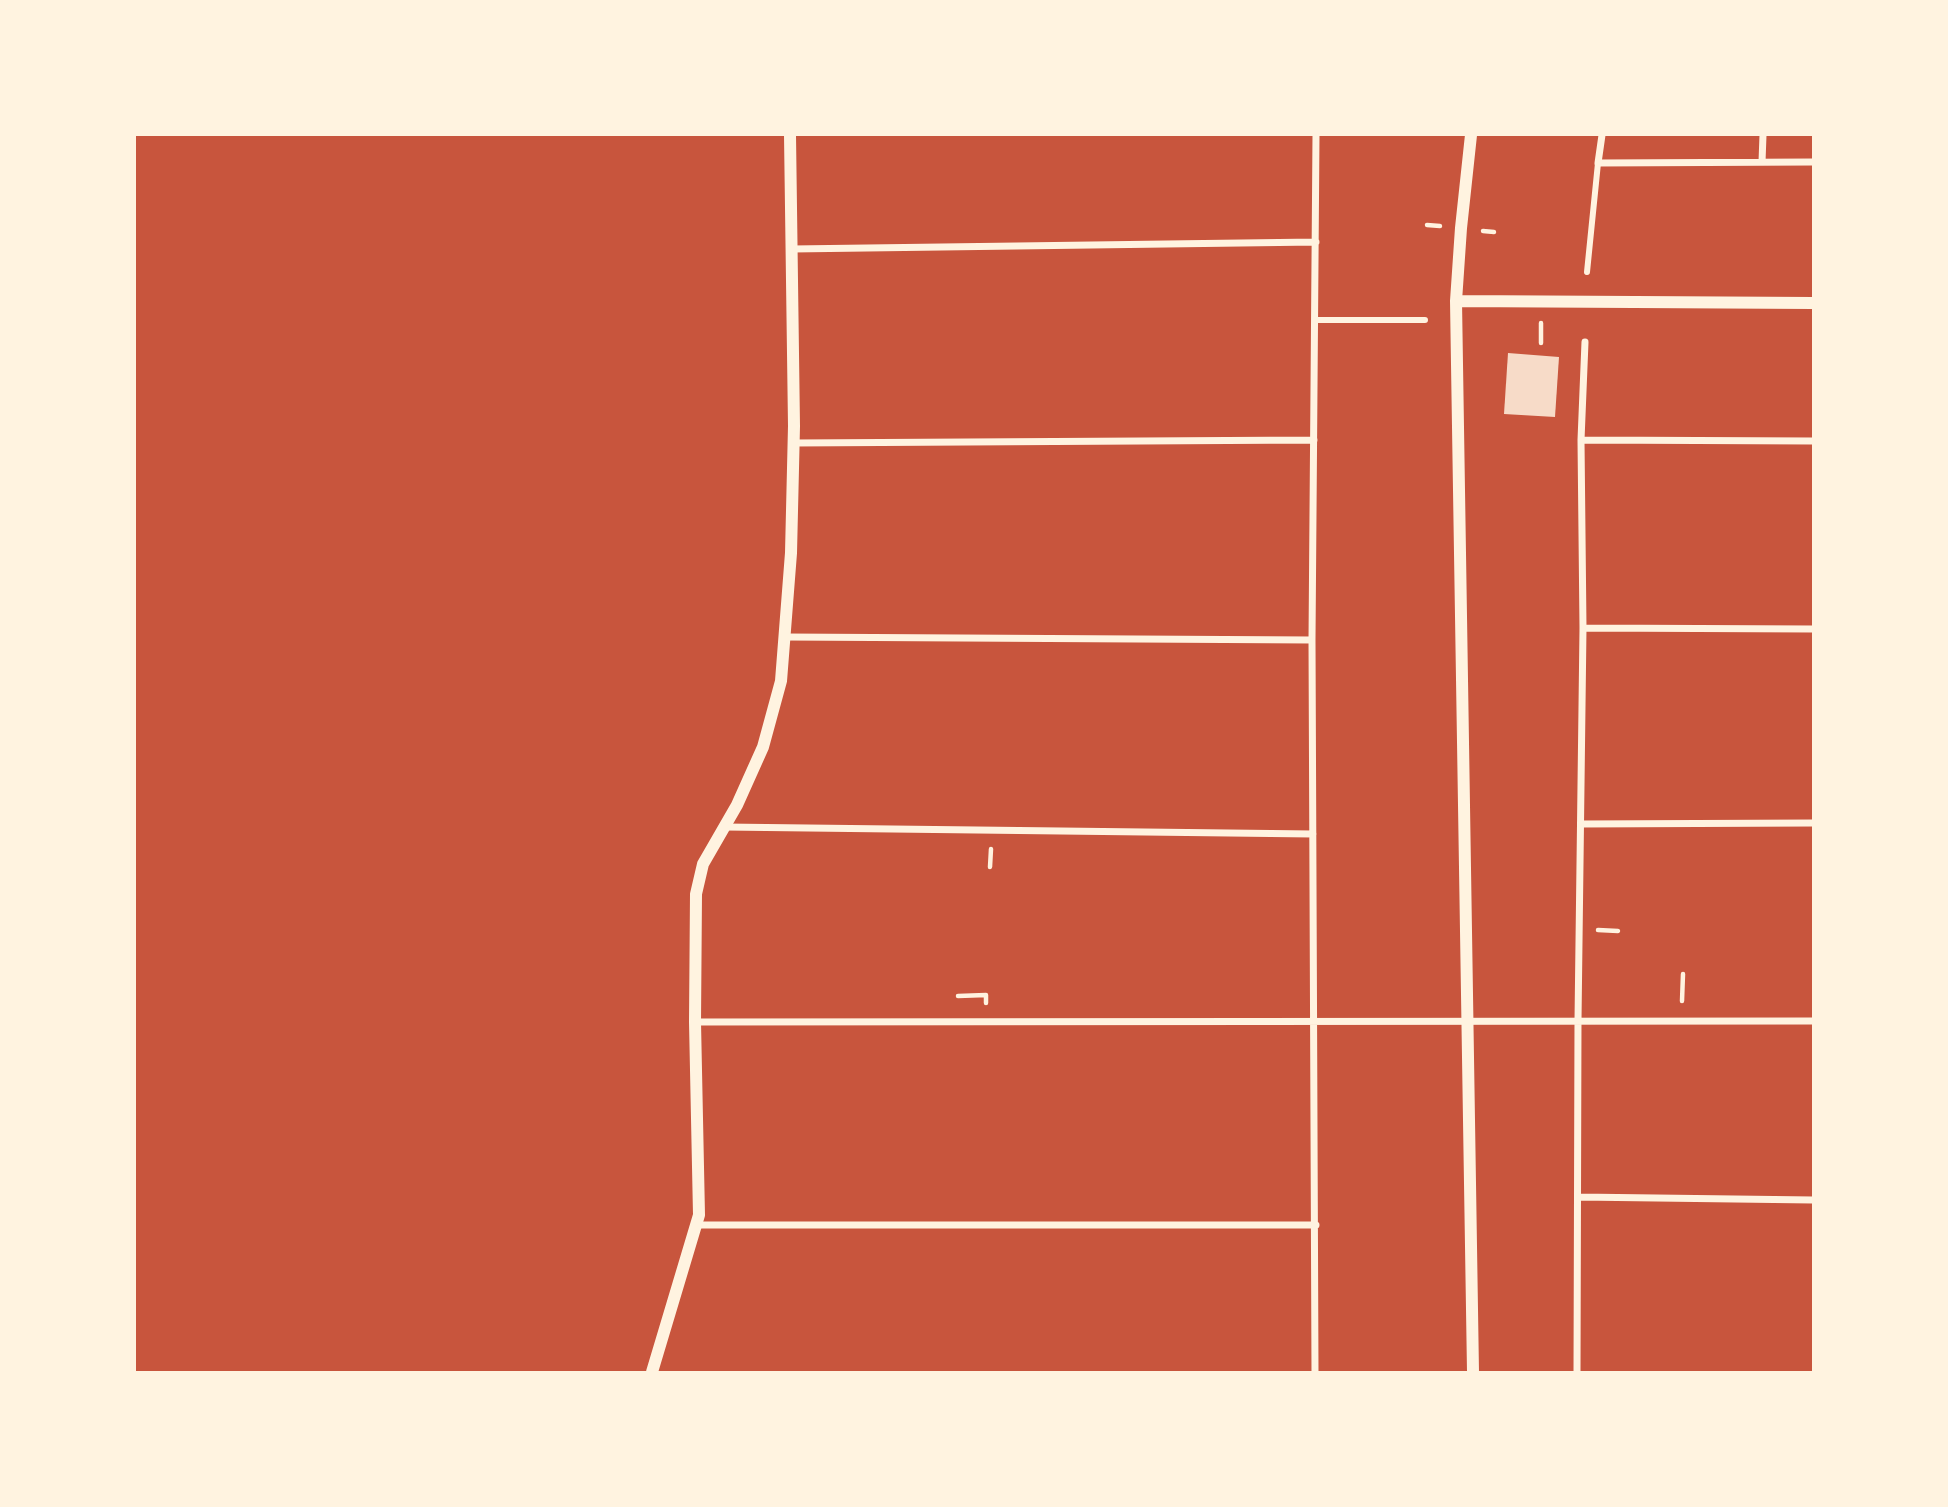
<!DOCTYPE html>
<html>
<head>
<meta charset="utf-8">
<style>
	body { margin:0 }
	#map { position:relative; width:1948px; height:1507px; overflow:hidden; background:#c8553d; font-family:Commissioner,sans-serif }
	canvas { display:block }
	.frame { position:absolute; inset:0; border:136px solid #fff3e0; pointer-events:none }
</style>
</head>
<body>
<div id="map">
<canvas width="1948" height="1507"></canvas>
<div class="frame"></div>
</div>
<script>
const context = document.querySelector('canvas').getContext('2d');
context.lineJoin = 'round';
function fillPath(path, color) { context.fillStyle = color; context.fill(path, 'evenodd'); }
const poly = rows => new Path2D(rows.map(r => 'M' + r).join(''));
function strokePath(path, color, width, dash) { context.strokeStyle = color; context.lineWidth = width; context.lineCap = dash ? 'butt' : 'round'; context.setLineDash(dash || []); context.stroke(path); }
const building = poly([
	[1508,353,1559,357,1555,417,1504,414]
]);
const path = poly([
	[1427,225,1440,226],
	[1483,231,1494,232],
	[1541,343,1541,323],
	[990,867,991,849],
	[1598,930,1618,931],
	[958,996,986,995,986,1003],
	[1682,1001,1683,974]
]);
const pedestrian = poly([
	[1587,272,1598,163],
	[1315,320,1425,320]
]);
const minor = poly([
	[1602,135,1598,163,1813,162],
	[1762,162,1763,135],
	[792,249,1316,242],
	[1581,440,1813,441],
	[794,443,1314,440],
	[1583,628,1813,629],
	[785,637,1312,640],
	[1581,824,1813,823],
	[724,827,1313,834],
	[695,1022,1813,1021],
	[1578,1197,1813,1200],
	[696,1225,1316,1225],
	[1315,1372,1312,640,1316,135],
	[1577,1372,1578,1020,1583,628,1581,440,1585,342]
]);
const tertiary = poly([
	[1471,135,1461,228,1456,301,1473,1372],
	[1456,301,1813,303],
	[652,1372,699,1215,695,1022,696,894,703,864,737,805,763,747,781,681,791,553,794,426,790,135]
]);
fillPath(building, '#f7dbc8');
strokePath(path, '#fff3e0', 4.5);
strokePath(pedestrian, '#fff3e0', 6);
strokePath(minor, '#fff3e0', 7);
strokePath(tertiary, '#fff3e0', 12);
</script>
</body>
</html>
